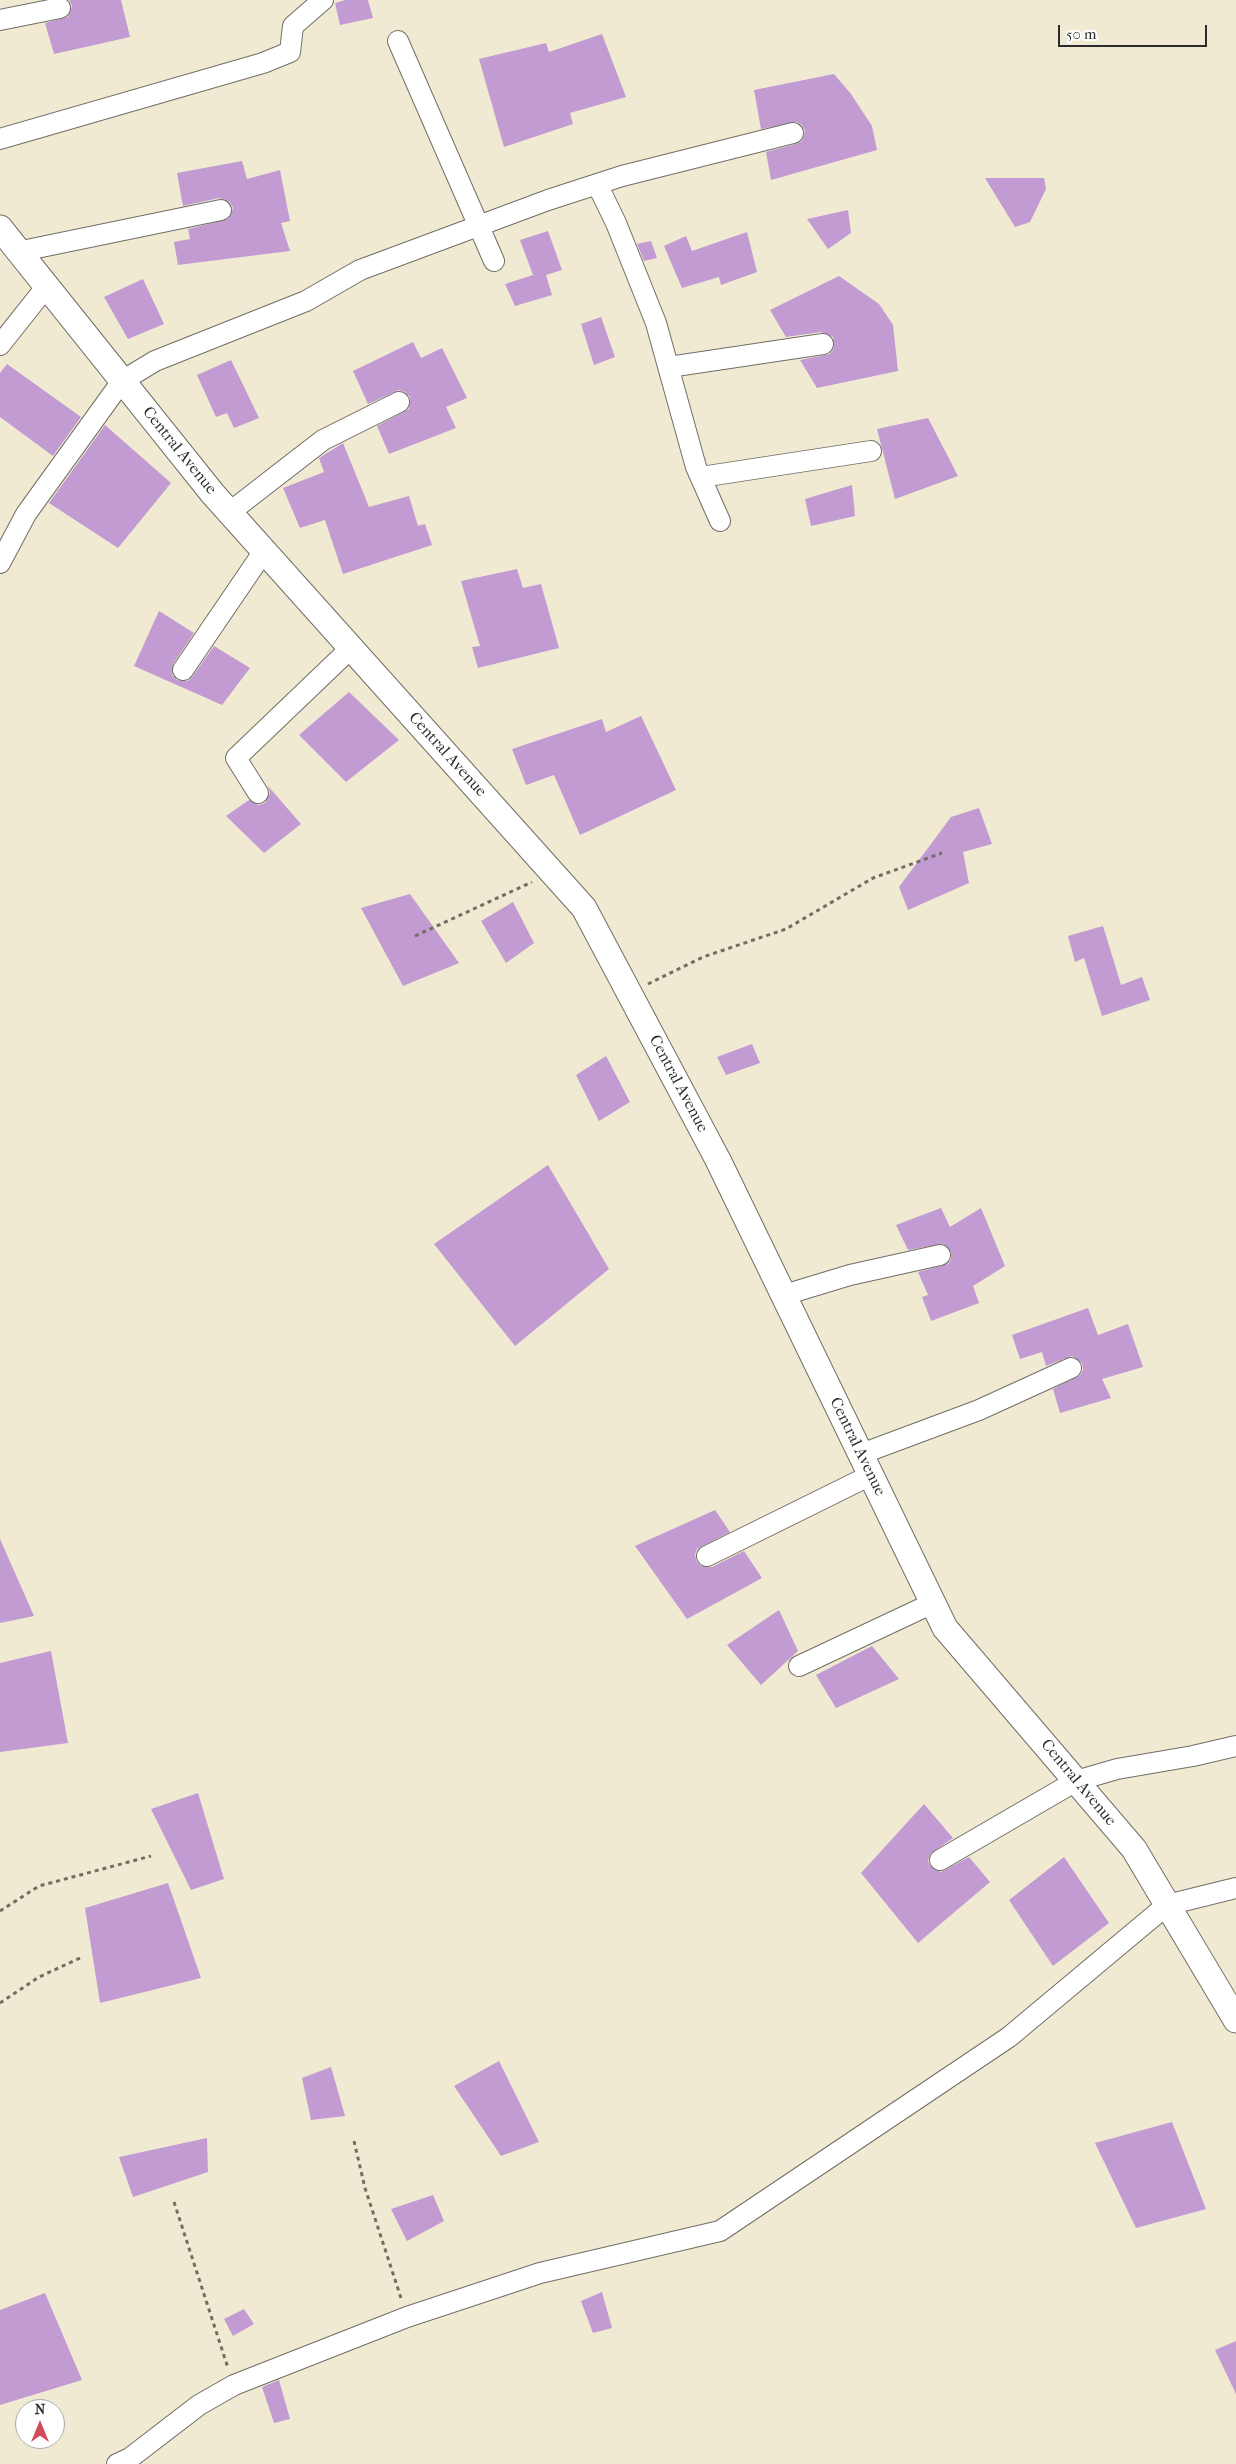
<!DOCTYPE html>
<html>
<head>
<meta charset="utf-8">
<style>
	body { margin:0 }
	#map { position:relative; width:1236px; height:2464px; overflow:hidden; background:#f1ead2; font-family:"IM FELL French Canon",serif }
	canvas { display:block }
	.north { position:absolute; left:15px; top:2399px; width:50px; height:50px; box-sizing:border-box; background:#fff; border:1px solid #aaa; border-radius:50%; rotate:0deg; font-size:14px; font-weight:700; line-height:20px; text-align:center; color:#2b2b2b }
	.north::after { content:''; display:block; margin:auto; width:18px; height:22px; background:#d1495b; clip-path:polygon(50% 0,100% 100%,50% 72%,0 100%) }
	.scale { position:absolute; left:1058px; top:25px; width:149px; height:22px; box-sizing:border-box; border:2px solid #2b2b2b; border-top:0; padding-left:6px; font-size:15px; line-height:18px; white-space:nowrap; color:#2b2b2b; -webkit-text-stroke:4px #fff; paint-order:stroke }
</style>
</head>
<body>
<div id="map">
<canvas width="1236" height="2464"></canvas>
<div class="north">N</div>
<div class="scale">50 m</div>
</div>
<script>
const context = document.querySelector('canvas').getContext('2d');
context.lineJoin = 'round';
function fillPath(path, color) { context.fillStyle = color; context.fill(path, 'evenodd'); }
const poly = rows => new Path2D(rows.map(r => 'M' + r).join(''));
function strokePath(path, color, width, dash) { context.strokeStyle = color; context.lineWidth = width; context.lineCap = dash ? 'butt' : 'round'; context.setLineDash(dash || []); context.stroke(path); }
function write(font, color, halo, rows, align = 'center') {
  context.font = font + ' "IM FELL French Canon",serif'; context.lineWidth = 5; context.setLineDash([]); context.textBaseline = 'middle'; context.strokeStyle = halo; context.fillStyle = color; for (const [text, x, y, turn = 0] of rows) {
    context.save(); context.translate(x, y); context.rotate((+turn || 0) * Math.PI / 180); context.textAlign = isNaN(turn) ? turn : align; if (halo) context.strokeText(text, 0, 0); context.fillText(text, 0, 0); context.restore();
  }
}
const building = poly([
	[69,0,121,0,130,37,54,54,45,23,68,17,72,6],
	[345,0,368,0,373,18,340,25,335,3],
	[602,34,626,97,570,113,573,124,504,147,479,59,546,43,549,52],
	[834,74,851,94,872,126,877,150,771,180,766,152,796,144,802,141,805,131,801,124,796,122,761,129,754,90],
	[242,161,247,179,280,170,290,221,281,223,290,251,178,265,174,242,190,239,188,229,228,219,233,208,230,202,219,198,183,206,177,173],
	[985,178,1044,178,1046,189,1030,222,1015,227],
	[848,210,851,233,828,249,807,219],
	[548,231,562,270,546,275,552,295,515,306,505,284,533,275,520,240],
	[747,232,757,272,721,285,719,277,682,288,664,246,686,236,692,251],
	[651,241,657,258,644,261,637,244],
	[839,276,879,304,893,325,898,371,817,388,800,360,830,354,834,348,833,337,821,332,786,337,770,310],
	[143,279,164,324,128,339,104,297],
	[601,317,615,357,594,365,581,324],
	[413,342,421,358,442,348,467,398,446,407,456,428,389,454,377,426,409,409,410,397,405,392,399,390,368,404,353,371],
	[231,360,259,418,234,428,227,413,216,417,197,375],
	[7,364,81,417,53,456,0,417,0,373],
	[928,418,958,476,895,499,877,429],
	[105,425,171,483,118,548,49,503],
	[343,443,369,507,409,496,418,526,425,524,432,545,343,574,325,520,300,528,283,488,324,472,319,458],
	[852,485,855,516,811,526,805,499],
	[517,569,523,588,541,584,559,648,478,668,472,647,480,646,461,581],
	[159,611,194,633,173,664,172,675,177,680,188,681,192,677,214,646,250,668,222,705,134,666],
	[349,692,399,740,346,782,299,735],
	[641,716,676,790,580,835,554,775,526,785,512,749,602,719,606,732],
	[268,786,301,824,264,853,226,816,249,800,258,805,265,803,270,793],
	[979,808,992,844,963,852,969,883,908,910,899,887,951,817],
	[410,894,459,963,403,986,361,908],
	[513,902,534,943,506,963,481,921],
	[1103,926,1121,985,1142,977,1150,1000,1102,1016,1084,958,1075,962,1068,936],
	[752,1044,760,1063,726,1075,717,1057],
	[606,1056,630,1102,599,1121,576,1075],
	[548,1165,609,1269,515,1346,434,1244],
	[941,1208,950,1227,981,1208,1005,1266,973,1286,979,1303,931,1321,922,1297,928,1295,918,1272,948,1264,951,1259,951,1252,943,1244,908,1250,896,1225],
	[1088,1308,1098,1335,1128,1324,1143,1367,1102,1379,1111,1398,1060,1413,1053,1389,1080,1375,1083,1370,1082,1363,1072,1356,1046,1366,1042,1352,1020,1359,1012,1335],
	[715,1510,730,1532,697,1549,695,1555,697,1562,701,1566,712,1567,744,1551,762,1578,687,1619,635,1546],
	[0,1539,34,1616,0,1623],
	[779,1610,798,1651,761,1685,727,1645],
	[872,1646,899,1679,836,1708,816,1675],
	[51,1651,68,1743,0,1752,0,1663],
	[198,1793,224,1879,191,1890,151,1809],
	[924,1804,953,1838,930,1854,928,1861,930,1866,941,1872,969,1857,990,1882,918,1943,861,1873],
	[1064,1857,1109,1923,1053,1966,1009,1900],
	[168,1883,201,1978,100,2003,85,1908],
	[499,2061,539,2142,501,2156,454,2086],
	[331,2067,345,2116,311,2120,302,2078],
	[1172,2122,1206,2209,1136,2228,1095,2143],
	[207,2138,208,2172,133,2197,119,2157],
	[433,2195,444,2221,407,2241,391,2209],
	[602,2292,612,2328,593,2333,581,2301],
	[45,2293,82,2380,0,2405,0,2310],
	[244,2309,254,2324,233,2336,224,2319],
	[1236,2341,1236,2394,1215,2350],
	[279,2380,290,2419,274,2423,262,2387]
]);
const path = poly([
	[415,936,532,882],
	[648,984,703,957,786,929,873,878,942,853],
	[0,1911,39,1886,151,1856],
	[0,2003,39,1977,80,1958],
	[354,2141,365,2188,401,2298],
	[174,2202,228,2368]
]);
const minor = poly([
	[0,20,60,8],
	[398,41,494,261],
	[0,139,263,63,290,52,293,26,323,0],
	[597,184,616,223,656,323,696,467,720,521],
	[17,252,221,210],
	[0,345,46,287],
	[669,367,823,344],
	[701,477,871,451],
	[230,512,323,440,399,402],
	[0,563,26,514,122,381,155,361,306,301,360,270,548,200,622,176,793,133],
	[183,670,264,551],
	[258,793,236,758,351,648],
	[784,1295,850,1275,940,1255],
	[861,1454,979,1410,1071,1368],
	[707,1556,871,1475],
	[799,1666,933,1603],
	[940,1860,1076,1781,1117,1769,1193,1756,1236,1746],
	[117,2464,130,2458,199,2405,234,2385,407,2317,540,2273,720,2231,1009,2037,1167,1905,1236,1888]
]);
const tertiary = poly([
	[0,228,213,494,584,908,718,1160,945,1628,1134,1849,1236,2020]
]);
const streetNames = [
	["Central Avenue",179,451,51],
	["Central Avenue",447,755,48],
	["Central Avenue",678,1084,62],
	["Central Avenue",857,1447,64],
	["Central Avenue",1078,1783,50]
];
fillPath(building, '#c29bd3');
strokePath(minor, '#706e65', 22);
strokePath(tertiary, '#706e65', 27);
strokePath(path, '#706e65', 3, [4, 4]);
strokePath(minor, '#fff', 20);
strokePath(tertiary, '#fff', 25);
write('16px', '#2b2b2b', '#fff', streetNames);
</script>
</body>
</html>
